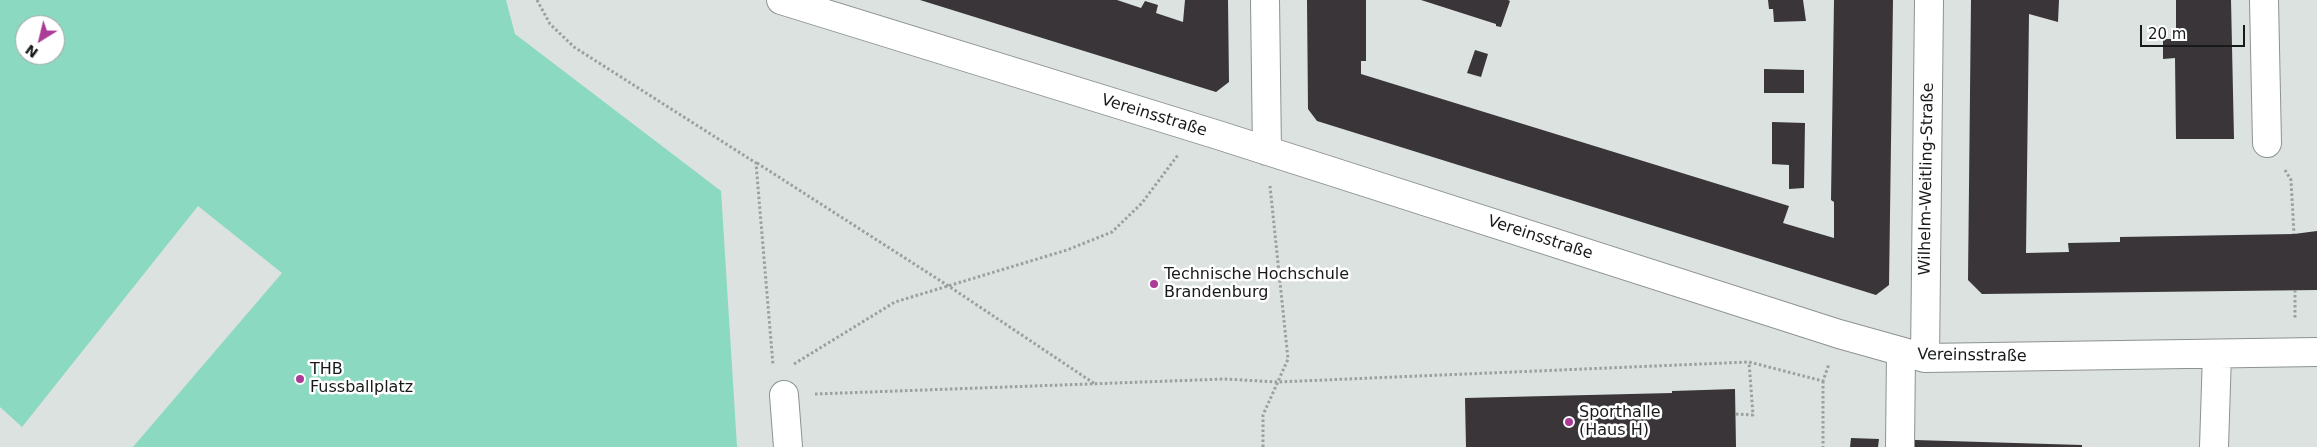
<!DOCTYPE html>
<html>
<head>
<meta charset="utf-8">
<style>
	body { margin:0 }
	#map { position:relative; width:2317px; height:447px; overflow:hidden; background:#dbe2df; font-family:"DejaVu Sans",sans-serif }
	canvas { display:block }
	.north { position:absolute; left:15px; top:15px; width:50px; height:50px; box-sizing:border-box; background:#fff; border:1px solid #a2a3a3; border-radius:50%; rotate:216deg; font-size:14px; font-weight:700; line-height:20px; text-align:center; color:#171a19 }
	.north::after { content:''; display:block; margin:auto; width:18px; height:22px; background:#ac3b97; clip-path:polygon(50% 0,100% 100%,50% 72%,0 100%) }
	.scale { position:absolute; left:2140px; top:25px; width:105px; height:22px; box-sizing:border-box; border:2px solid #171a19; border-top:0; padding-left:6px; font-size:15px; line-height:18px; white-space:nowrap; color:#171a19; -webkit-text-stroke:4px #fff; paint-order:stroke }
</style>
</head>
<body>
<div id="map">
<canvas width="2317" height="447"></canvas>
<div class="north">N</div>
<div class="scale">20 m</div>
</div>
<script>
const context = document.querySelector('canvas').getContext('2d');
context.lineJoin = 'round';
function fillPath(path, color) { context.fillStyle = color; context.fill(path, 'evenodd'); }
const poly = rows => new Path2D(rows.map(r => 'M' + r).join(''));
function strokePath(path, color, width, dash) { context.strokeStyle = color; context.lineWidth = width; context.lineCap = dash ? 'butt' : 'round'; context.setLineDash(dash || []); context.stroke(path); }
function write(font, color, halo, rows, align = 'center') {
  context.font = font + ' "DejaVu Sans",sans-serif'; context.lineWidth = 5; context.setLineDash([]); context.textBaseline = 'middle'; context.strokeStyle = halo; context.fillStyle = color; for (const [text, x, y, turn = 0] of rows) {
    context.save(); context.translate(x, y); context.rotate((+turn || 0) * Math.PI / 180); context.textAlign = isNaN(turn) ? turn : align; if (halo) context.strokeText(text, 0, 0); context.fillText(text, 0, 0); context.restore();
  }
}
const green = poly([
	[0,0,506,0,515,34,721,191,737,447,133,447,282,273,198,206,22,427,0,407],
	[25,25,55,25,55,55,25,55]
]);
const building = poly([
	[920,0,1117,0,1141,8,1145,1,1158,5,1156,13,1183,22,1185,0,1228,0,1229,82,1216,92],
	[1307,0,1366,0,1366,61,1361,61,1361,74,1789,206,1783,223,1834,238,1834,202,1831,200,1834,0,1893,0,1889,285,1876,295,1317,121,1308,109],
	[1421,0,1508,0,1510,1,1501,27,1496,26,1496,24],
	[1768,0,1803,0,1806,21,1774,22,1773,9,1769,9],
	[1971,0,2059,0,2058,22,2029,14,2026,253,2069,252,2068,243,2120,242,2120,237,2294,234,2317,231,2317,290,1982,294,1968,280],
	[2176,0,2231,0,2234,139,2176,139,2175,58,2163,59,2163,39,2176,39],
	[1475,50,1488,54,1481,77,1467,73],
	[1764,69,1804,70,1804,93,1764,93],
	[1772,122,1805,123,1804,188,1789,189,1789,165,1772,164],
	[1735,389,1736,447,1466,447,1465,398,1672,393,1672,391],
	[1851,438,1879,439,1878,447,1850,447],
	[1915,440,2082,445,2082,447,1915,447]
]);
const path = poly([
	[537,0,550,24,574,47,756,163,773,365],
	[757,163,947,285,1095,384],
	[2285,170,2291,180,2294,234],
	[2295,290,2295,320],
	[794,364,895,302,1067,250,1112,232,1142,203,1178,155],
	[1823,381,1823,447],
	[815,394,1225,379,1277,382,1749,362,1823,381,1829,364],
	[1736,414,1753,415,1749,362],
	[1263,447,1263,415,1288,359,1270,186]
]);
const minor = poly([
	[781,0,1218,135,1839,334,1925,358,2317,352],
	[1265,0,1267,151],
	[2264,0,2267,143],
	[1925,358,1929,0],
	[784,395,788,447],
	[1900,447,1901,353],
	[2214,447,2217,354]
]);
const markers = [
	[1154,284,5,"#ac3b97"],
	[300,379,5,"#ac3b97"],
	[1569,422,5,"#ac3b97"]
];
const streetNames = [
	["Vereinsstraße",1154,116,17],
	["Wilhelm-Weitling-Straße",1927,179,-89],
	["Vereinsstraße",1540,238,18],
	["Vereinsstraße",1972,356,1]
];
const poiNames = [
	["Technische Hochschule",1164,275],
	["Brandenburg",1164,293],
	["THB",310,370],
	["Fussballplatz",310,388],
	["Sporthalle",1579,413],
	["(Haus H)",1579,431]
];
fillPath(green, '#8ad9c0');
fillPath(building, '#393538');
strokePath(minor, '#8d9390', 30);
strokePath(path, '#9aa09d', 3, [2.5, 2.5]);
strokePath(minor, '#fff', 28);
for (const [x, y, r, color] of markers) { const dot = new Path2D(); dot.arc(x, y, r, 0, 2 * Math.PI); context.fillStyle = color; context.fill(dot); strokePath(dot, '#fff', 2); }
write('16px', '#171a19', '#fff', streetNames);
write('16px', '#171a19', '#fff', poiNames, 'left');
</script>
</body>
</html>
